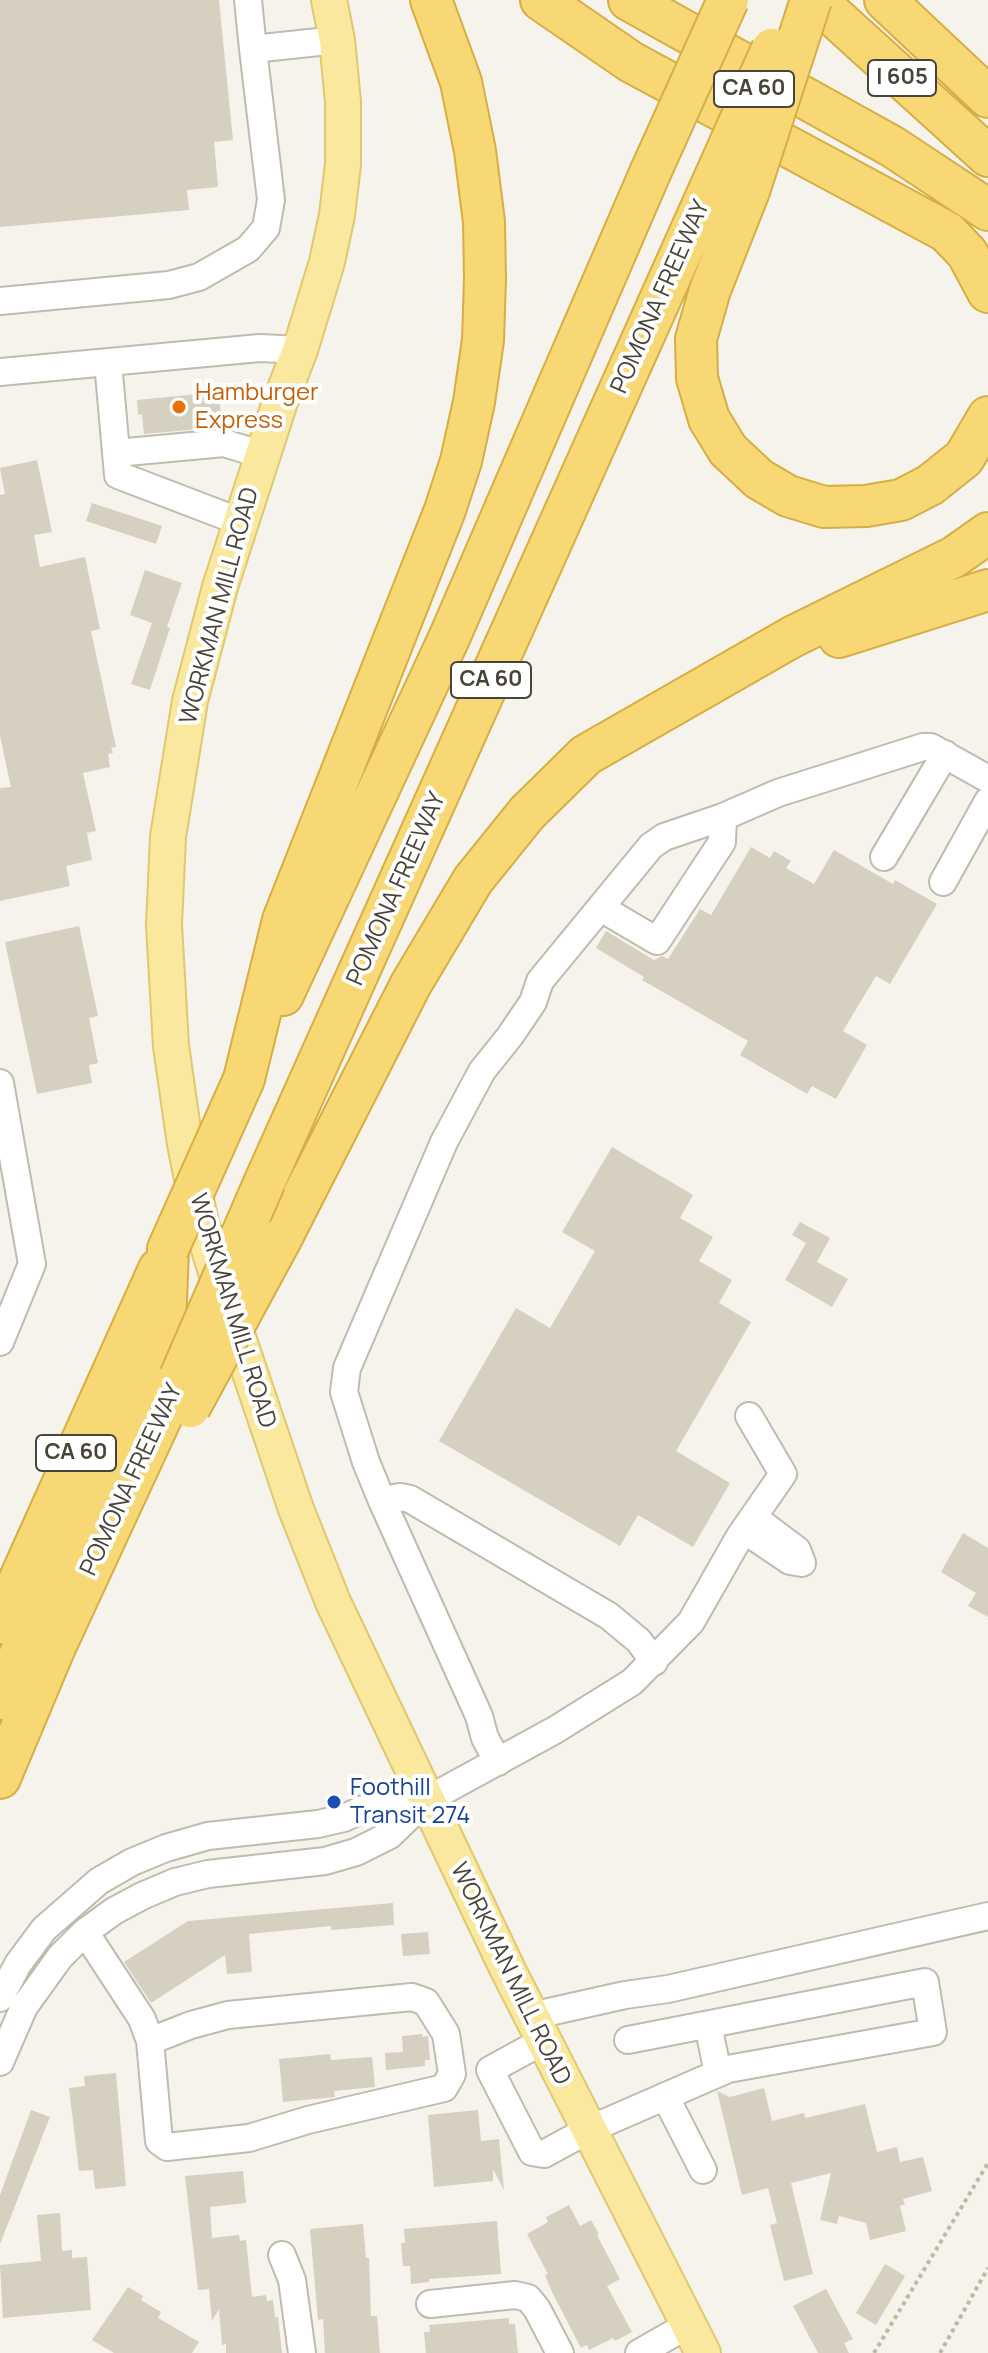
<!DOCTYPE html>
<html>
<head>
<meta charset="utf-8">
<style>
	body { margin:0 }
	canvas { display:block; background:#f5f3eb }
</style>
</head>
<body>
<canvas width="988" height="2353"></canvas>
<script>
const context = document.querySelector('canvas').getContext('2d');
context.lineJoin = 'round';
function fillPath(path, color) { context.fillStyle = color; context.fill(path, 'evenodd'); }
const poly = rows => new Path2D(rows.map(r => 'M' + r).join(''));
function strokePath(path, color, width, dash) { context.strokeStyle = color; context.lineWidth = width; context.lineCap = dash ? 'butt' : 'round'; context.setLineDash(dash || []); context.stroke(path); }
function write(font, color, halo, rows, align = 'center') {
  context.font = font + ' Manrope,sans-serif'; context.lineWidth = 8; context.setLineDash([]); context.textBaseline = 'middle'; context.strokeStyle = halo; context.fillStyle = color; for (const [text, x, y, turn = 0] of rows) {
    context.save(); context.translate(x, y); context.rotate((+turn || 0) * Math.PI / 180); context.textAlign = isNaN(turn) ? turn : align; if (halo) context.strokeText(text, 0, 0); context.fillText(text, 0, 0); context.restore();
  }
}
const building = poly([
	[0,0,219,0,233,140,214,142,218,187,187,190,189,210,0,227],
	[219,392,222,427,144,434,142,414,138,415,137,400],
	[37,460,52,532,34,535,40,567,85,557,100,629,91,631,116,747,111,748,113,753,108,754,110,767,83,773,96,831,87,833,92,860,66,866,70,886,0,901,0,788,11,787,0,736,0,495,5,494,0,468],
	[92,503,162,526,156,544,86,521],
	[145,570,182,583,167,627,170,628,150,690,131,684,152,623,130,615],
	[751,847,770,858,774,851,791,861,786,868,814,884,834,850,893,884,895,880,937,904,890,984,876,976,843,1031,867,1045,836,1099,812,1086,807,1094,740,1055,748,1041,642,980,644,977,596,948,606,931,654,960,662,956,668,959,700,909,711,915],
	[79,926,98,1016,89,1018,98,1063,89,1065,92,1083,37,1094,5,942],
	[612,1147,693,1195,680,1218,713,1237,699,1261,732,1280,719,1303,751,1322,676,1451,730,1483,693,1547,638,1515,620,1546,439,1441,516,1308,550,1328,595,1251,562,1232],
	[800,1222,830,1238,817,1262,848,1279,832,1307,785,1280,806,1243,792,1235],
	[963,1533,988,1548,988,1617,968,1606,976,1593,941,1572],
	[393,1903,394,1925,331,1930,331,1926,249,1934,252,1972,227,1974,225,1955,151,2003,124,1962,188,1921],
	[428,1932,430,1954,403,1956,401,1934],
	[422,2034,423,2037,428,2036,430,2060,425,2060,425,2066,386,2070,385,2053,403,2052,402,2036],
	[330,2054,331,2060,372,2057,375,2087,334,2091,335,2097,283,2102,279,2059],
	[116,2073,126,2186,95,2189,93,2170,79,2171,69,2088,85,2086,84,2076],
	[764,2088,772,2121,804,2113,805,2118,865,2104,877,2152,897,2147,900,2162,923,2157,932,2191,903,2199,905,2204,900,2206,906,2231,870,2240,866,2223,839,2216,837,2224,820,2220,831,2173,791,2183,813,2274,784,2281,770,2225,777,2223,768,2188,742,2195,717,2091,730,2097],
	[31,2110,50,2117,0,2244,0,2195],
	[478,2110,481,2141,499,2139,504,2190,493,2169,493,2181,434,2187,428,2115],
	[243,2171,246,2203,210,2207,212,2238,239,2235,240,2241,246,2240,252,2297,266,2295,267,2301,273,2300,275,2317,278,2317,282,2353,226,2353,226,2344,222,2345,219,2309,212,2321,209,2289,198,2290,185,2176],
	[569,2205,580,2226,591,2220,599,2234,597,2235,620,2279,607,2286,632,2332,615,2341,613,2338,589,2350,587,2345,581,2348,552,2292,545,2275,548,2274,527,2234,548,2222,546,2217],
	[60,2213,62,2251,72,2250,72,2258,87,2257,91,2310,3,2318,0,2265,41,2261,37,2215],
	[497,2221,501,2274,429,2279,429,2282,411,2284,410,2266,403,2266,401,2243,405,2243,404,2229],
	[363,2224,366,2258,369,2258,371,2316,377,2316,380,2353,325,2353,323,2319,318,2320,310,2229],
	[885,2264,905,2276,876,2325,856,2313],
	[128,2287,143,2296,141,2300,161,2312,158,2318,199,2342,192,2353,114,2353,92,2340],
	[826,2289,853,2339,844,2343,849,2353,818,2353,793,2306],
	[509,2318,509,2324,515,2324,518,2353,426,2353,424,2332,430,2332,429,2325]
]);
const path = poly([
	[874,2353,988,2163],
	[940,2353,988,2268]
]);
const minor = poly([
	[248,0,253,49,337,40],
	[0,301,169,285,199,277,248,249,266,228,271,200,253,49],
	[108,362,118,475,241,522],
	[0,372,260,348,300,350],
	[116,453,224,443,263,455],
	[884,857,945,754],
	[943,882,988,801],
	[601,908,657,941,722,842,723,817],
	[0,1083,32,1264,0,1342],
	[382,1501,400,1497,410,1499,609,1616,639,1641,654,1662],
	[744,1530,790,1561,802,1563,797,1550,753,1517],
	[498,1762,485,1738,479,1716,382,1501,366,1462,344,1392,347,1368,444,1142,482,1071,510,1036,533,1002,540,981,651,846,664,837,723,817,778,793,923,747,931,747,988,779],
	[85,1932,142,2019,150,2041,191,2025,228,2015,412,1997,426,2002,446,2034,452,2074,444,2088,308,2120,249,2138,167,2147,159,2141,150,2041],
	[0,1998,18,1964,44,1929,99,1881,132,1862,166,1848,208,1836,318,1824,344,1818,374,1804,425,1801],
	[531,2016,625,1995,668,1989,988,1916],
	[708,2025,718,2073],
	[543,2041,490,2070,532,2152,544,2154,588,2130,728,2069,933,2032,925,1982,628,2040],
	[0,2062,24,2007,60,1957,85,1932,114,1911,142,1896,175,1882,208,1874,325,1861,356,1852,390,1835,425,1801,555,1730,632,1682,691,1622,740,1536,783,1474,749,1416],
	[665,2096,703,2170],
	[282,2255,292,2280,302,2353],
	[430,2304,515,2295,528,2298,537,2309,560,2353],
	[639,2353,688,2325]
]);
const major = poly([
	[329,0,337,40,343,102,343,164,337,215,327,262,300,350,280,402,220,587,190,701,168,837,164,925,171,1046,185,1144,200,1219,215,1269,296,1509,333,1602,507,1968,703,2353]
]);
const highway = poly([
	[541,0,631,62,947,232,967,253,988,292],
	[629,0,893,147,988,210],
	[816,0,988,156],
	[885,0,988,97],
	[749,191,710,290,696,339,697,378,709,419,728,450,759,479,788,496,824,507,866,506,901,500,930,485,964,458,988,417],
	[839,637,988,590],
	[283,995,450,636,650,173],
	[244,1079,283,920,445,510,461,461,474,402,483,340,485,279,484,222,475,151,461,82,431,0],
	[265,1181,715,177],
	[281,1239,411,984,473,880,527,813,586,755,792,637,954,557,988,533],
	[0,1623,159,1269],
	[0,1699,165,1327,168,1249],
	[0,1778,55,1647,180,1377]
]);
const highwayBridge = poly([
	[650,173,728,0],
	[715,177,772,49],
	[749,191,811,0],
	[168,1249,244,1079],
	[180,1377,265,1181],
	[190,1407,281,1239]
]);
const markers = [
	[179,407,8,"#e8710a"],
	[334,1802,8,"#1a4fb4"]
];
const shields = [
	[902,78,68],
	[754,89,80],
	[491,680,80],
	[76,1453,80]
];
const shieldNames = [
	["I 605",902,78],
	["CA 60",754,89],
	["CA 60",491,680],
	["CA 60",76,1453]
];
const streetNames = [
	["POMONA FREEWAY",661,297,-66],
	["WORKMAN MILL ROAD",220,606,-75],
	["POMONA FREEWAY",397,889,-66],
	["WORKMAN MILL ROAD",232,1311,73],
	["POMONA FREEWAY",132,1480,-65],
	["WORKMAN MILL ROAD",510,1974,64]
];
const foodNames = [
	["Hamburger",195,393],
	["Express",195,421]
];
const transitNames = [
	["Foothill",350,1788],
	["Transit 274",350,1816]
];
fillPath(building, '#d6d0c1');
strokePath(minor, '#c0bbae', 30);
strokePath(major, '#dfc86f', 38);
strokePath(highway, '#d7ae43', 44);
strokePath(path, '#c1b8a0', 4, [4, 4]);
strokePath(minor, '#fff', 26);
strokePath(major, '#fae89f', 34);
strokePath(highway, '#f7d874', 40);
strokePath(highwayBridge, '#d7ae43', 44, []);
strokePath(highwayBridge, '#f7d874', 40);
for (const [x, y, r, color] of markers) { const dot = new Path2D(); dot.arc(x, y, r, 0, 2 * Math.PI); context.fillStyle = color; context.fill(dot); strokePath(dot, '#fff', 3); }
for (const [x, y, w] of shields) { const box = new Path2D(); box.roundRect(x - w / 2, y - 18, w, 36, 6); context.fillStyle = '#fff'; context.fill(box); strokePath(box, '#494439', 2); }
write('bold 22px', '#494439', null, shieldNames);
write('24px', '#494439', '#fff', streetNames);
write('24px', '#c56008', '#fff', foodNames, 'left');
write('24px', '#164399', '#fff', transitNames, 'left');
</script>
</body>
</html>
